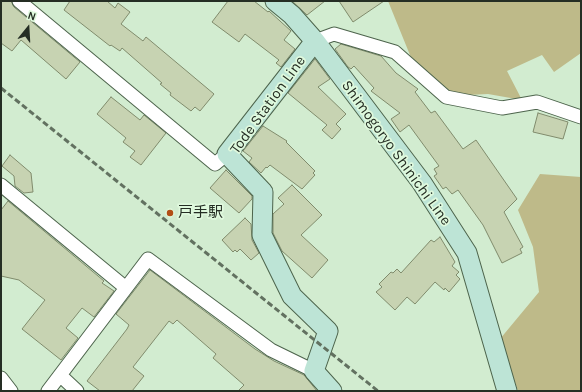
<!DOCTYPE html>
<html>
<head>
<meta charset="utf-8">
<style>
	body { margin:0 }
	#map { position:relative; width:582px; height:392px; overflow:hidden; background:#d2ecd0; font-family:Karla,sans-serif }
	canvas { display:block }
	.frame { position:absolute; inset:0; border:2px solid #252e24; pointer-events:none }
	.north { position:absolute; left:8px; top:8px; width:40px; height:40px; -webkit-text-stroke:3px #dff9dd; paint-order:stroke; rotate:18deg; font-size:11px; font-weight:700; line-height:16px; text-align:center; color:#252e24 }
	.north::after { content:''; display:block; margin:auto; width:14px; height:18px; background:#252e24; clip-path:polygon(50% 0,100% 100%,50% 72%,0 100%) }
</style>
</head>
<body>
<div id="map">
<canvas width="582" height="392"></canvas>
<div class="frame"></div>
<div class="north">N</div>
</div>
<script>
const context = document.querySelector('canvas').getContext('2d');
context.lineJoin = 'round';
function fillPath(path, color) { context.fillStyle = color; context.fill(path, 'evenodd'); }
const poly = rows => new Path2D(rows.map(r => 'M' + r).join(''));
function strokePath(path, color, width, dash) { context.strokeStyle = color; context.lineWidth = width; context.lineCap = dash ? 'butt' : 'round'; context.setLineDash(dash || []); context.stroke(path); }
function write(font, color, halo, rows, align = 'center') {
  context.font = font + ' Karla,"Noto Sans JP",sans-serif'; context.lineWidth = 3.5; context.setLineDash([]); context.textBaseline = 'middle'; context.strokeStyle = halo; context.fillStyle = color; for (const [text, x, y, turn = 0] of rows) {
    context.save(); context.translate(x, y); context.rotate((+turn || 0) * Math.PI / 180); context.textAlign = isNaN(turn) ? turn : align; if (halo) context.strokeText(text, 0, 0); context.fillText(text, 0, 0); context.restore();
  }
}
const green = poly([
	[388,1,581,1,581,53,554,72,542,55,507,71,522,100,488,94,447,96,412,60],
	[540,174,581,177,581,391,518,391,500,339,539,292,533,247,518,210]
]);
const building = poly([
	[1,1,11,1,14,7,80,62,66,79,21,40,12,51,1,43,1,1],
	[70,1,107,1,115,8,118,3,130,12,121,24,143,41,146,37,214,94,200,111,195,107,191,111,170,95,171,93,160,84,162,83,122,48,120,51,111,45,110,46,64,10,70,1],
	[228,1,254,1,268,12,269,11,291,31,284,40,295,49,281,67,276,63,279,60,245,34,239,42,212,22,228,1],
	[292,1,325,1,307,15,292,1],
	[339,1,384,1,353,22,339,1],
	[341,44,381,56,396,73,418,89,415,92,431,113,435,111,463,149,476,140,517,199,504,212,523,247,520,249,522,253,502,263,483,225,458,190,452,194,446,187,443,189,434,176,437,174,434,169,439,166,409,125,400,132,391,119,400,113,371,91,374,88,354,66,351,69,348,67,335,49,341,44],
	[315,59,330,79,318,87,346,114,336,124,341,129,332,139,322,130,327,125,288,93,315,59],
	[111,97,140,120,144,115,166,133,141,165,130,157,135,151,123,142,126,138,97,114,111,97],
	[538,113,568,122,563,139,533,132,538,113],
	[263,126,287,141,286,142,315,171,313,173,315,175,302,189,270,165,267,168,266,167,261,173,249,162,252,158,243,151,263,126],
	[10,155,31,173,33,192,24,193,15,186,14,176,2,166,10,155],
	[226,170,252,196,252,199,239,213,210,188,226,170],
	[292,185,322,215,301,235,328,260,312,278,282,251,273,233,273,214,284,204,278,198,292,185],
	[8,201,104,281,102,283,114,291,94,317,82,308,66,328,78,338,61,360,22,329,45,300,19,280,1,276,1,210,8,201],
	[245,218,251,224,252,240,259,253,251,260,240,249,237,252,235,250,233,252,222,240,245,218],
	[440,237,455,262,452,266,459,272,456,275,460,279,449,292,445,288,444,290,435,282,415,304,407,297,395,310,376,292,382,287,379,284,391,272,393,273,397,269,401,273,431,240,434,242,440,237],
	[150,270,255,349,274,361,304,375,317,391,238,391,244,385,213,358,216,354,177,320,173,324,169,321,133,367,144,376,132,391,100,391,87,381,127,329,129,325,116,314,150,270]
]);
const minor = poly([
	[19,1,215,164,227,154],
	[315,41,334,34,395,52,446,97,502,108,537,102,581,117],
	[1,185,126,288],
	[61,376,77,391],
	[1,378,11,391],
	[48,391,148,259,271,350,314,371]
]);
const secondary = poly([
	[275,1,292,15,315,41,422,183,467,253,507,391],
	[315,41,227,154,263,192,262,235,292,296,328,331,314,371,332,391]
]);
const rail = poly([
	[1,88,378,391]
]);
const markers = [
	[170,213,4,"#b24f16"]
];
const streetNames = [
	["Tode Station Line",268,105,-54],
	["Shimogoryo Shinichi Line",396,153,54]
];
const poiNames = [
	["戸手駅",178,213]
];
fillPath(green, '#beba89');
fillPath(building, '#c7d3b2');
strokePath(building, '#808b6c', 1);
strokePath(minor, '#4d644c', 15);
strokePath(secondary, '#4d644c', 21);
strokePath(minor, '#fff', 13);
strokePath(secondary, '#bde4d6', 19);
strokePath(rail, '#627160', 3, [6, 3]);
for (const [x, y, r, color] of markers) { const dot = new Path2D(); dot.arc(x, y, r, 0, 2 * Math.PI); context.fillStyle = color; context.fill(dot); strokePath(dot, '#dff9dd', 1.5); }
write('15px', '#252e24', '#dff9dd', streetNames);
write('15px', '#252e24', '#dff9dd', poiNames, 'left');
</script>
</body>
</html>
